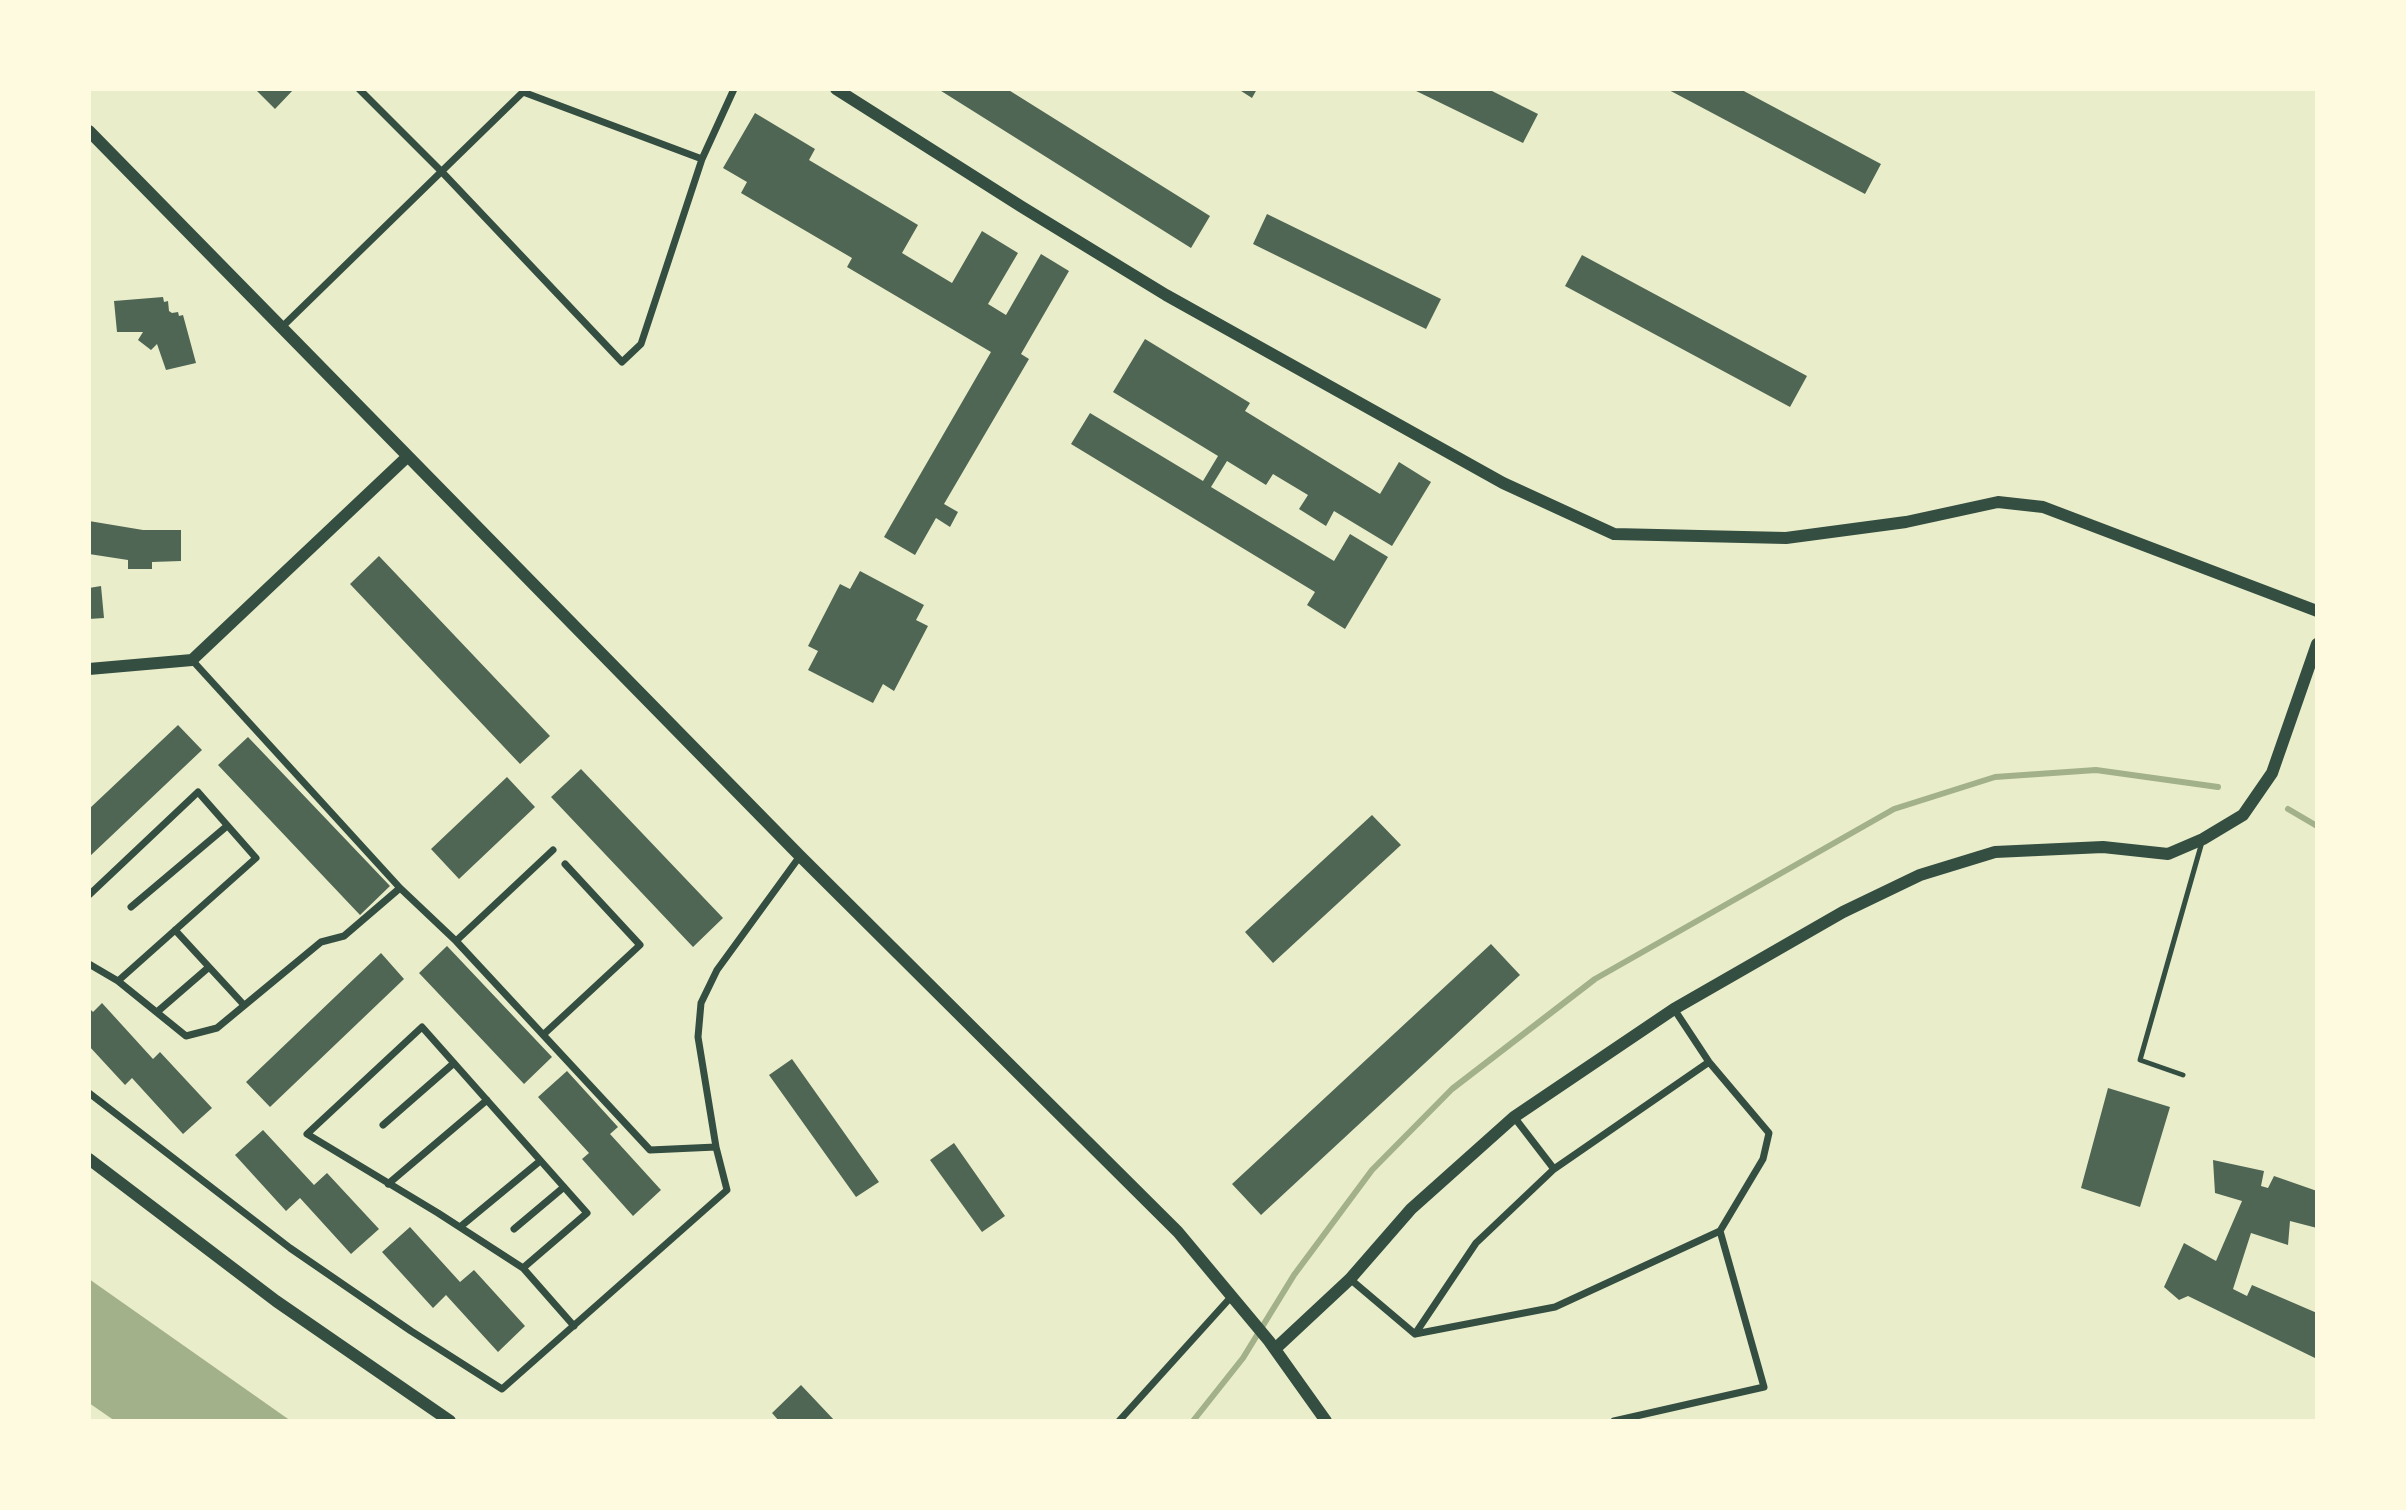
<!DOCTYPE html>
<html>
<head>
<meta charset="utf-8">
<style>
	body { margin:0 }
	#map { position:relative; width:2406px; height:1510px; overflow:hidden; background:#e9edc9; font-family:"Archivo Narrow",sans-serif }
	canvas { display:block }
	.frame { position:absolute; inset:0; border:91px solid #fefae0; pointer-events:none }
</style>
</head>
<body>
<div id="map">
<canvas width="2406" height="1510"></canvas>
<div class="frame"></div>
</div>
<script>
const context = document.querySelector('canvas').getContext('2d');
context.lineJoin = 'round';
function fillPath(path, color) { context.fillStyle = color; context.fill(path, 'evenodd'); }
const poly = rows => new Path2D(rows.map(r => 'M' + r).join(''));
function strokePath(path, color, width, dash) { context.strokeStyle = color; context.lineWidth = width; context.lineCap = dash ? 'butt' : 'round'; context.setLineDash(dash || []); context.stroke(path); }
const water = poly([
	[89,1279,291,1421,115,1421,89,1403]
]);
const stream = poly([
	[2288,809,2317,826],
	[1193,1421,1243,1358,1294,1275,1372,1170,1452,1089,1595,979,1894,809,1995,777,2096,770,2218,787]
]);
const building = poly([
	[255,89,294,89,275,109],
	[938,89,1007,89,1210,216,1191,248],
	[1238,89,1257,89,1252,98],
	[1412,89,1488,89,1538,114,1523,143],
	[1667,89,1740,89,1881,164,1865,194],
	[755,113,815,149,809,160,918,225,902,253,952,283,982,231,1018,253,988,304,1006,315,1041,254,1069,271,1021,354,1029,359,944,504,958,512,950,527,936,518,915,555,884,537,991,352,847,267,852,258,741,193,747,182,723,168],
	[1267,214,1441,299,1426,329,1253,244],
	[1582,255,1807,376,1790,407,1565,286],
	[163,297,164,302,168,301,169,311,172,313,178,312,179,316,183,315,196,363,166,370,157,344,151,350,138,340,143,332,117,332,114,301],
	[1145,339,1250,403,1245,411,1380,494,1399,462,1431,482,1392,546,1334,511,1326,526,1299,509,1308,495,1273,474,1266,485,1227,461,1211,487,1334,561,1350,534,1388,557,1345,629,1307,605,1315,592,1071,444,1090,413,1203,481,1218,456,1113,392],
	[89,521,143,530,181,530,181,561,152,562,152,569,128,569,128,560,89,554],
	[379,556,550,736,520,764,350,584],
	[860,571,924,605,916,620,928,626,894,691,883,684,873,703,808,670,818,651,808,646,840,584,850,589],
	[101,586,104,618,89,619,89,588],
	[178,725,202,750,89,857,89,809],
	[248,737,390,886,360,915,218,765],
	[581,769,723,918,693,947,551,797],
	[507,777,535,807,459,879,431,849],
	[1372,815,1401,845,1273,963,1245,932],
	[1491,944,1520,975,1261,1215,1232,1184],
	[447,946,552,1057,524,1084,419,973],
	[381,953,404,979,270,1107,246,1082],
	[102,1003,153,1059,160,1052,212,1108,183,1134,132,1078,125,1085,89,1046,89,1008,93,1012],
	[792,1059,879,1182,856,1197,769,1075],
	[567,1071,618,1127,610,1134,661,1190,633,1216,582,1159,589,1153,538,1097],
	[2108,1088,2170,1107,2140,1207,2081,1188],
	[263,1130,314,1185,327,1173,379,1229,351,1254,300,1198,286,1211,235,1155],
	[954,1143,1005,1216,982,1232,930,1160],
	[2213,1160,2264,1171,2261,1186,2268,1188,2274,1176,2317,1191,2317,1228,2290,1221,2288,1245,2251,1233,2233,1289,2247,1296,2252,1285,2317,1313,2317,1359,2188,1296,2179,1300,2164,1287,2184,1243,2216,1261,2242,1201,2215,1193],
	[410,1227,460,1282,474,1270,525,1326,498,1352,446,1295,433,1308,382,1252],
	[801,1385,835,1421,779,1421,772,1413]
]);
const service = poly([
	[2183,1075,2140,1060,2202,842]
]);
const minor = poly([
	[359,89,442,172,622,362,641,344,702,159],
	[282,327,523,92,702,159,734,89],
	[192,660,400,888,456,941,650,1150,716,1147],
	[89,895,198,792,256,858,118,981],
	[131,907,227,826],
	[175,930,244,1005],
	[456,941,553,850],
	[89,964,118,981,186,1036,217,1028,321,942,344,936,400,888],
	[157,1012,209,967],
	[544,1034,640,945,565,864],
	[89,1093,290,1248,411,1331,502,1389,727,1190,716,1147,698,1037,701,1003,717,970,800,856],
	[1514,1117,1554,1169],
	[383,1125,454,1063],
	[388,1184,487,1100],
	[460,1227,540,1161],
	[514,1229,564,1187],
	[523,1268,587,1213,422,1027,307,1134,438,1213,523,1268,574,1326],
	[1350,1279,1415,1334,1555,1307,1720,1231,1763,1159,1769,1133,1709,1062,1674,1009],
	[1415,1334,1476,1243,1554,1169,1709,1062],
	[1119,1421,1231,1297],
	[1614,1421,1764,1387,1720,1231]
]);
const tertiary = poly([
	[836,89,1022,207,1166,295,1503,483,1614,534,1786,538,1906,522,1998,502,2043,507,2317,611],
	[89,131,800,856,1178,1232,1269,1341,1326,1421],
	[89,669,192,660,407,457],
	[89,1159,276,1301,450,1421],
	[1275,1349,1350,1279,1411,1209,1514,1117,1674,1009,1843,912,1920,875,1995,852,2103,847,2168,854,2203,839,2243,815,2272,773,2317,644]
]);
fillPath(water, '#a3b18a');
strokePath(stream, '#a3b18a', 6);
fillPath(building, '#4f6655');
strokePath(service, '#344e41', 5);
strokePath(minor, '#344e41', 7);
strokePath(tertiary, '#344e41', 12);
</script>
</body>
</html>
